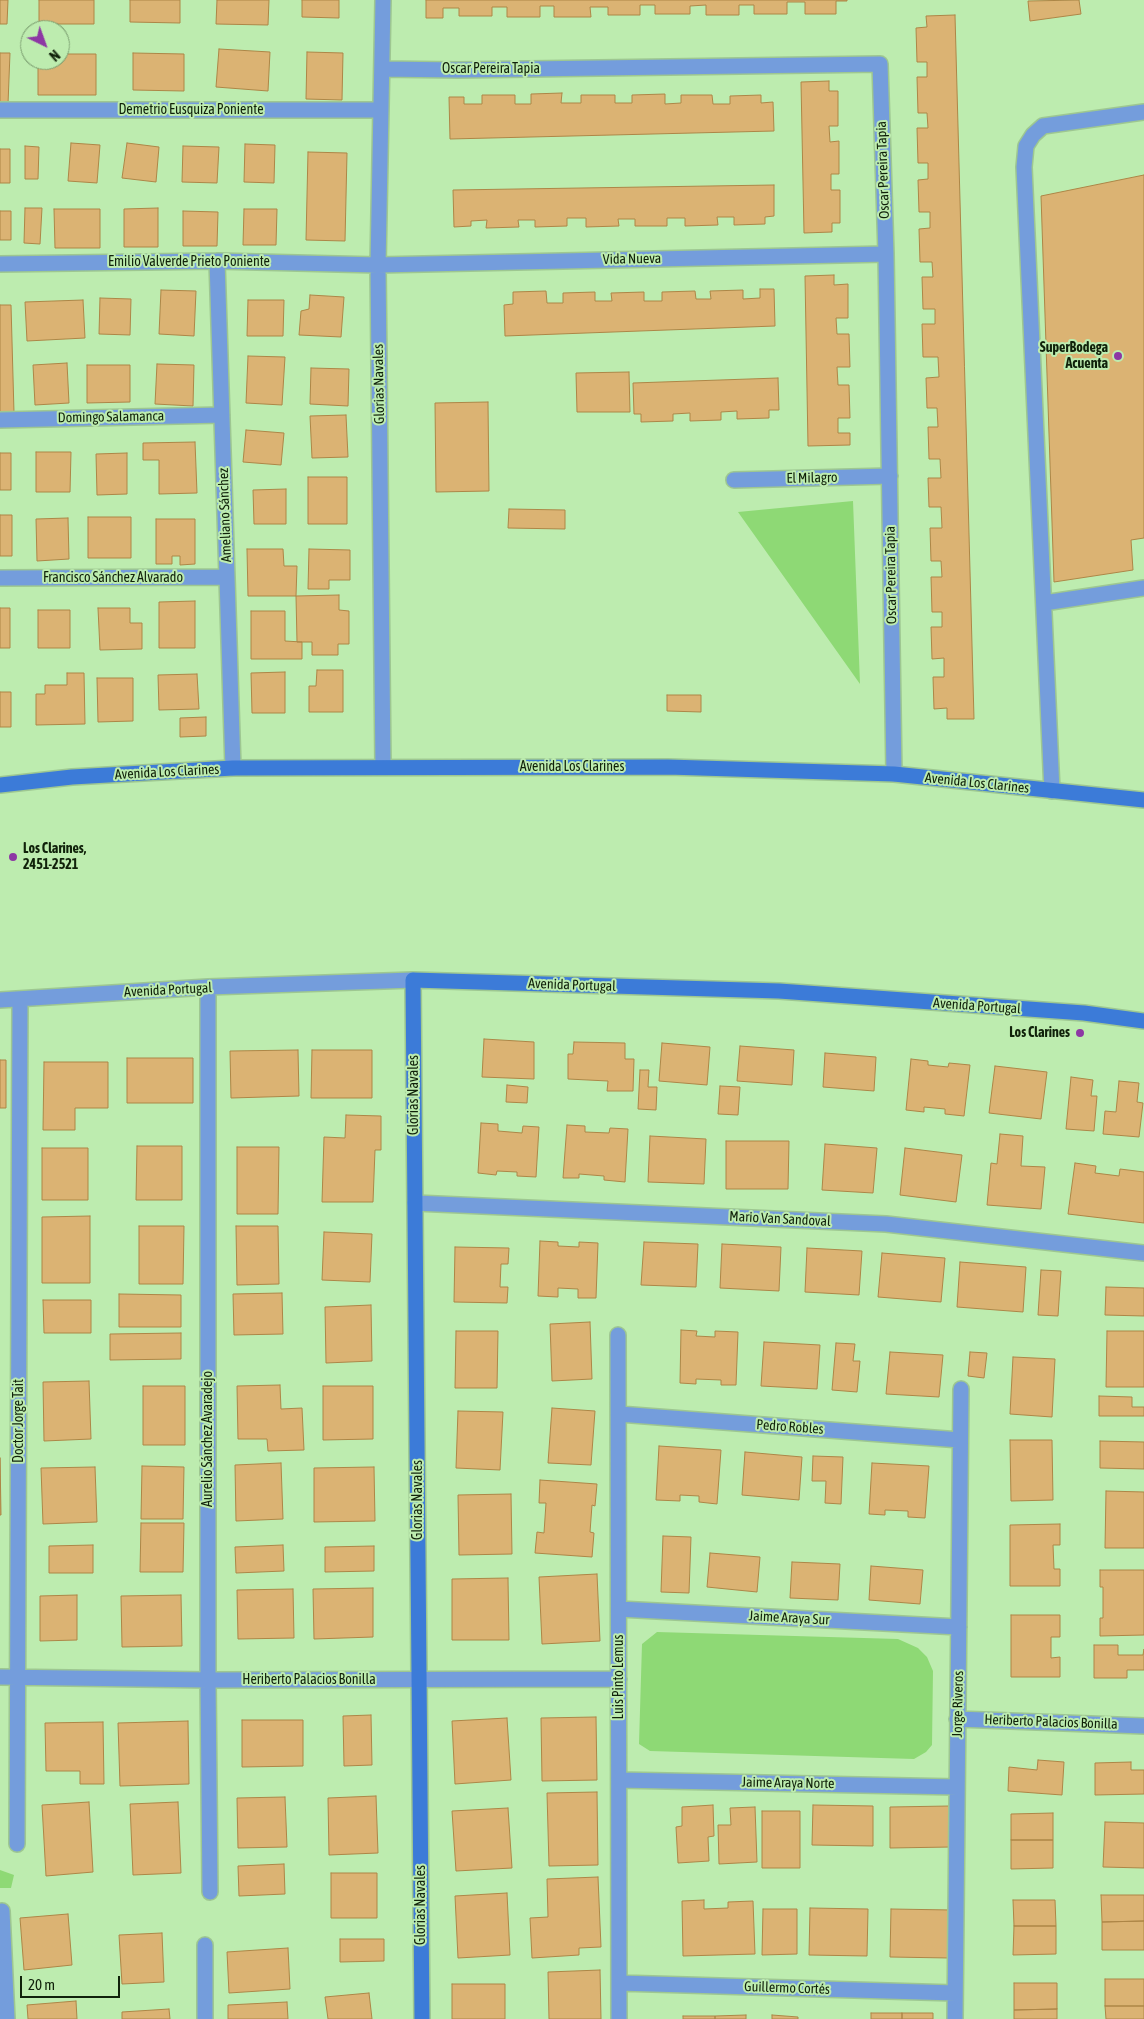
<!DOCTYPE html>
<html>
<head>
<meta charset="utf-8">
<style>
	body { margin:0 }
	#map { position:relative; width:1144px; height:2019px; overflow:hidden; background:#bdecaf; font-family:"Asap Condensed",sans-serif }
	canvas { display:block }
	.north { position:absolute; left:20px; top:20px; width:50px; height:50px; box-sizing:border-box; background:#bdecaf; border:1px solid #789b6d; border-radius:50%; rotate:138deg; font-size:14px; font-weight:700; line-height:20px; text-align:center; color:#10210a }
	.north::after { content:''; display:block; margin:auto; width:18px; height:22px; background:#8d37a4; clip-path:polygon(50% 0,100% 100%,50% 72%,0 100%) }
	.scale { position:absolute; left:20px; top:1976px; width:100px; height:22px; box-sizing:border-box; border:2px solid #10210a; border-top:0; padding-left:6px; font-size:15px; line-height:18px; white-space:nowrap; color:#10210a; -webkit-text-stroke:4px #bdecaf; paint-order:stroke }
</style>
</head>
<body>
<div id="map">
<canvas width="1144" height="2019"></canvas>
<div class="north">N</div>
<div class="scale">20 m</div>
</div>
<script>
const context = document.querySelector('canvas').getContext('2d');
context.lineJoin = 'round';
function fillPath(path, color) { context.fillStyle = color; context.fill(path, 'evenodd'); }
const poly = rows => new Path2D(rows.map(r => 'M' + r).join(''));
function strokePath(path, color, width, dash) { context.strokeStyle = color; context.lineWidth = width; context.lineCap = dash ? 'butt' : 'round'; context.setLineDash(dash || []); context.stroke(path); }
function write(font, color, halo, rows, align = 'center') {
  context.font = font + ' "Asap Condensed",sans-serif'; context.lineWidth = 4; context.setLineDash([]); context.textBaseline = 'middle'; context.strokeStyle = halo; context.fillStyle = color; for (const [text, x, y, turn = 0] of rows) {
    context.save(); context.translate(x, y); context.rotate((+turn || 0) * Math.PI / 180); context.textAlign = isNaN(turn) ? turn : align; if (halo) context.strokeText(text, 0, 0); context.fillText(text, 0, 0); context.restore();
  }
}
const green = poly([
	[853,501,860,684,738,512],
	[657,1632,898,1639,918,1648,927,1657,933,1671,932,1745,926,1752,914,1759,650,1751,639,1744,642,1644],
	[0,1870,14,1875,11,1888,0,1888]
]);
const building = poly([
	[0,0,8,0,7,24,0,24,0,0],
	[39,0,94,0,94,24,39,24,39,0],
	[130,0,180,0,180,23,130,22,130,0],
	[217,0,269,0,268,25,216,24,217,0],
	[302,0,339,0,339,18,302,17,302,0],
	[426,0,847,0,847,1,836,1,836,14,805,14,805,2,787,2,787,14,754,14,754,5,739,5,739,15,706,15,706,5,690,6,690,14,655,14,655,5,640,5,640,15,608,15,608,7,590,7,591,17,554,17,554,6,540,6,540,17,507,17,507,7,492,7,492,16,459,16,459,8,443,8,443,18,426,18,426,0],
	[1079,0,1081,14,1030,21,1028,1,1079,0],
	[955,15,974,719,947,719,947,708,934,709,933,677,944,677,944,658,932,659,931,627,942,627,942,612,932,612,931,577,942,577,941,561,931,561,930,528,942,528,941,507,929,507,928,478,941,478,940,459,929,459,928,427,938,427,937,408,927,408,926,378,939,377,938,357,923,357,922,324,935,324,935,309,923,309,922,277,933,277,932,262,920,262,919,229,930,228,930,212,919,212,918,180,928,179,928,163,918,163,917,128,928,128,927,113,918,113,917,77,927,77,927,62,917,62,916,28,927,27,926,16,955,15],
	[219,49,270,52,268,91,216,87,219,49],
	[307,52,343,53,342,100,306,99,307,52],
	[0,53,10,53,8,104,0,104,0,53],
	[133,53,184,54,184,91,133,90,133,53],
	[60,54,96,54,96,95,38,95,38,60,60,60,60,54],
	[829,81,829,91,838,91,838,126,829,126,830,142,839,141,839,174,831,174,831,190,840,190,840,223,832,223,832,232,804,233,801,82,829,81],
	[562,93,561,103,581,103,581,95,615,95,615,103,632,103,632,95,665,94,665,104,681,103,681,95,712,95,713,104,730,104,730,96,761,95,761,103,773,102,774,131,450,139,449,97,464,97,464,104,482,104,482,95,515,95,515,104,531,104,531,94,562,93],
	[71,143,100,145,97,183,68,181,71,143],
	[127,143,159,147,156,182,122,178,127,143],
	[245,144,275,145,274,183,244,182,245,144],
	[25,146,39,147,38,179,25,179,25,146],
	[183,146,219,147,217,183,182,182,183,146],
	[0,149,10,149,10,183,0,183,0,149],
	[308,152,347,153,345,241,306,240,308,152],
	[1144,175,1144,538,1131,540,1133,570,1054,582,1041,196,1144,175],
	[774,185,774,216,765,217,765,224,734,225,734,217,717,217,718,225,685,226,685,218,667,218,667,226,635,226,635,219,618,219,619,226,586,227,586,218,567,218,567,226,535,227,535,220,518,220,519,227,486,228,487,220,471,221,471,226,454,227,453,190,774,185],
	[25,208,42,208,40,244,24,243,25,208],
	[158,208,158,247,124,247,124,209,158,208],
	[54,209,100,209,100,248,55,248,54,209],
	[244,209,277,209,276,245,243,245,244,209],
	[0,211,11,211,11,240,0,240,0,211],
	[183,211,218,212,217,246,183,246,183,211],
	[834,275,834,285,848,284,848,318,836,318,837,334,849,334,850,367,837,367,838,385,849,385,850,418,838,418,838,433,850,433,850,445,808,446,805,276,834,275],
	[760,289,774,289,775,326,505,336,504,305,513,304,513,292,546,291,547,303,563,303,563,293,595,292,595,301,612,301,611,293,644,292,644,301,662,301,662,292,695,291,696,299,711,299,710,291,743,290,743,299,760,298,760,289],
	[161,290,196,291,194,336,159,334,161,290],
	[310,295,344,297,341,337,299,335,301,311,309,309,310,295],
	[100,298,131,299,130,335,99,334,100,298],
	[83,300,85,338,27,341,25,302,83,300],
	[248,300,284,300,283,336,247,336,248,300],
	[0,305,11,305,14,413,0,414,0,305],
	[248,356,285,357,282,405,246,403,248,356],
	[67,363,69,403,35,405,33,365,67,363],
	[157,364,194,365,193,406,155,404,157,364],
	[87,365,130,365,130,402,87,403,87,365],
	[311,368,349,369,348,406,310,404,311,368],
	[629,372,630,412,577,412,576,373,629,372],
	[778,378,779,410,769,410,769,418,737,419,737,411,721,412,721,420,690,421,690,413,673,414,673,421,641,422,641,414,634,414,633,383,778,378],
	[488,402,489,491,436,492,435,403,488,402],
	[346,415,348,457,312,458,310,416,346,415],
	[246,430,284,433,281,465,243,462,246,430],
	[195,442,197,493,159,494,159,460,143,460,143,443,195,442],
	[36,452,71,452,70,492,36,492,36,452],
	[0,453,11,453,11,490,0,490,0,453],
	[127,453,127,494,97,495,96,454,127,453],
	[308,477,347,477,347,524,308,524,308,477],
	[286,489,286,524,254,524,253,490,286,489],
	[509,509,565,510,565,529,508,528,509,509],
	[0,515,12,515,12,556,0,556,0,515],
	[88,517,131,517,131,558,88,558,88,517],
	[68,518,69,559,37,561,36,519,68,518],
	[156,519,195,519,195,564,180,565,180,556,172,556,172,564,156,564,156,519],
	[247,549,283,549,284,566,297,566,296,596,248,596,247,549],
	[309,549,350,550,350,580,329,580,329,589,308,589,309,549],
	[339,595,339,610,349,611,349,644,338,644,338,655,312,655,312,642,297,642,296,596,339,595],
	[195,601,195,648,159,648,159,602,195,601],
	[0,608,10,608,10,648,0,648,0,608],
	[98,608,130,608,130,623,142,623,142,649,100,650,98,608],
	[38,610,70,610,70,648,38,648,38,610],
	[251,611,285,611,285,641,302,642,302,659,251,659,251,611],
	[317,670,343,670,343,712,309,712,309,686,316,686,317,670],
	[285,672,285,713,252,713,251,673,285,672],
	[67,673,84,673,85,724,36,725,36,694,45,694,45,685,67,685,67,673],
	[197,674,199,709,159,710,158,675,197,674],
	[97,678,133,678,133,721,98,722,97,678],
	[0,692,11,692,11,727,0,727,0,692],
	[667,695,701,695,701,712,667,711,667,695],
	[206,717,206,736,180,737,180,718,206,717],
	[484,1039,534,1042,534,1079,482,1077,484,1039],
	[574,1042,625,1043,625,1059,634,1059,633,1091,607,1091,608,1081,568,1079,568,1054,573,1054,574,1042],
	[662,1043,710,1047,707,1085,659,1081,662,1043],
	[740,1046,794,1050,792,1085,737,1081,740,1046],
	[298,1050,299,1096,231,1098,230,1051,298,1050],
	[312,1050,372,1050,372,1098,311,1098,312,1050],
	[825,1053,876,1057,874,1091,823,1087,825,1053],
	[127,1058,193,1058,193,1103,127,1103,127,1058],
	[911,1059,928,1061,928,1065,948,1067,949,1063,970,1065,964,1116,945,1114,945,1109,924,1107,924,1112,906,1110,911,1059],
	[0,1060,6,1060,6,1108,0,1108,0,1060],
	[44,1062,108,1062,108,1108,75,1108,75,1130,43,1130,44,1062],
	[995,1066,1047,1072,1041,1119,989,1113,995,1066],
	[640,1070,649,1070,648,1087,657,1087,656,1110,638,1109,640,1070],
	[1071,1077,1093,1080,1091,1096,1097,1096,1094,1131,1066,1129,1071,1077],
	[1119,1081,1139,1083,1137,1102,1143,1103,1139,1137,1103,1134,1105,1111,1116,1112,1119,1081],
	[507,1085,528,1087,527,1103,506,1102,507,1085],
	[720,1086,740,1087,738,1115,718,1114,720,1086],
	[346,1115,381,1116,381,1150,375,1150,373,1202,322,1202,324,1137,345,1138,346,1115],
	[481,1123,498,1124,498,1131,522,1133,523,1126,539,1127,536,1177,517,1176,517,1172,497,1171,496,1175,478,1173,481,1123],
	[567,1125,585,1126,585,1132,609,1133,610,1128,628,1129,625,1182,604,1180,604,1176,579,1174,579,1178,563,1178,567,1125],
	[1000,1134,1023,1136,1021,1166,1045,1167,1041,1209,987,1205,991,1163,997,1164,1000,1134],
	[650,1136,706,1139,704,1184,648,1182,650,1136],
	[726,1141,789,1141,788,1189,726,1189,726,1141],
	[825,1144,877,1148,873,1193,822,1190,825,1144],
	[137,1146,182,1146,182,1200,136,1200,137,1146],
	[237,1147,279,1147,278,1214,237,1214,237,1147],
	[42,1148,88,1148,88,1200,42,1200,42,1148],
	[905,1148,962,1155,956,1202,900,1195,905,1148],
	[1075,1163,1096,1166,1095,1173,1119,1176,1120,1169,1144,1172,1144,1223,1068,1214,1075,1163],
	[90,1216,90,1283,42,1283,42,1217,90,1216],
	[139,1226,184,1226,183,1284,139,1284,139,1226],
	[236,1226,278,1226,279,1284,237,1285,236,1226],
	[324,1232,372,1234,370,1282,322,1280,324,1232],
	[540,1241,558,1242,558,1246,579,1247,579,1242,598,1243,596,1298,578,1298,578,1289,558,1288,558,1297,538,1296,540,1241],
	[644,1242,698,1244,696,1287,641,1285,644,1242],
	[722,1244,781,1247,779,1291,720,1288,722,1244],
	[455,1247,509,1248,508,1264,501,1264,500,1287,508,1287,507,1303,454,1302,455,1247],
	[807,1248,862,1251,859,1295,805,1292,807,1248],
	[882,1253,945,1258,941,1302,878,1297,882,1253],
	[960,1262,1026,1267,1023,1312,957,1307,960,1262],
	[1041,1270,1061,1271,1058,1316,1038,1315,1041,1270],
	[1106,1287,1144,1288,1144,1316,1105,1315,1106,1287],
	[282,1293,283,1334,234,1335,233,1294,282,1293],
	[119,1294,181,1295,181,1327,119,1327,119,1294],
	[43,1300,91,1300,91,1333,44,1333,43,1300],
	[371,1305,372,1361,326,1363,325,1307,371,1305],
	[590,1322,592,1379,552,1381,550,1324,590,1322],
	[681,1330,697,1331,696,1336,715,1337,715,1331,738,1332,736,1385,721,1385,721,1380,696,1379,696,1384,680,1383,681,1330],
	[456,1331,498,1331,497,1388,455,1388,456,1331],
	[1107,1331,1144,1331,1144,1387,1106,1387,1107,1331],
	[181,1333,181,1359,110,1360,110,1334,181,1333],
	[764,1342,820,1345,817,1389,761,1386,764,1342],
	[836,1343,855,1344,853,1361,860,1361,857,1392,832,1390,836,1343],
	[890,1352,943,1355,939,1397,886,1394,890,1352],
	[970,1352,987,1353,984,1378,968,1376,970,1352],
	[1013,1357,1055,1359,1052,1417,1010,1414,1013,1357],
	[89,1381,91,1439,44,1441,43,1382,89,1381],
	[280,1385,281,1409,302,1408,304,1450,268,1451,267,1439,238,1439,237,1386,280,1385],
	[143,1386,185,1386,185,1445,143,1445,143,1386],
	[323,1386,373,1386,373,1439,323,1440,323,1386],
	[1099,1396,1132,1397,1132,1407,1144,1407,1144,1416,1099,1416,1099,1396],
	[552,1408,595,1411,591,1465,548,1463,552,1408],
	[458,1411,503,1412,500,1470,456,1468,458,1411],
	[1010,1440,1052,1440,1053,1500,1011,1501,1010,1440],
	[1100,1441,1144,1442,1144,1469,1100,1468,1100,1441],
	[659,1446,721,1450,717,1504,699,1502,699,1496,680,1495,680,1501,656,1500,659,1446],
	[745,1452,802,1457,799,1500,742,1495,745,1452],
	[813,1456,843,1457,841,1504,825,1503,826,1481,812,1481,813,1456],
	[0,1458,1,1515,0,1515,0,1458],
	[281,1463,283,1519,236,1521,235,1465,281,1463],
	[872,1463,929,1466,925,1518,908,1517,908,1511,885,1510,885,1515,869,1514,872,1463],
	[142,1466,184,1467,183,1519,141,1519,142,1466],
	[95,1467,97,1522,43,1524,41,1468,95,1467],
	[374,1467,375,1521,314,1522,314,1468,374,1467],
	[540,1480,597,1484,595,1506,592,1505,590,1532,594,1533,592,1557,535,1553,537,1532,544,1533,546,1503,539,1503,540,1480],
	[1106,1491,1144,1492,1144,1548,1105,1548,1106,1491],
	[511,1494,512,1554,459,1555,458,1495,511,1494],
	[141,1523,184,1523,183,1572,140,1572,141,1523],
	[1060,1524,1060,1545,1053,1545,1054,1569,1060,1569,1060,1586,1010,1586,1010,1525,1060,1524],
	[663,1536,691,1537,689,1593,661,1592,663,1536],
	[93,1545,93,1573,49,1573,49,1546,93,1545],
	[283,1545,284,1571,236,1573,235,1547,283,1545],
	[374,1546,374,1571,325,1572,325,1547,374,1546],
	[710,1553,760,1557,757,1592,707,1587,710,1553],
	[792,1562,840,1564,838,1600,790,1598,792,1562],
	[871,1566,923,1570,920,1604,869,1600,871,1566],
	[1100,1570,1144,1570,1144,1635,1100,1636,1100,1618,1103,1618,1103,1587,1100,1587,1100,1570],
	[597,1574,600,1641,542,1644,539,1577,597,1574],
	[508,1578,509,1640,452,1640,452,1579,508,1578],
	[373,1588,373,1637,314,1639,313,1589,373,1588],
	[293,1589,294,1638,238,1639,237,1590,293,1589],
	[77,1595,77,1640,40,1641,40,1596,77,1595],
	[181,1595,182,1646,122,1647,121,1596,181,1595],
	[1011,1615,1060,1615,1060,1637,1051,1637,1051,1658,1060,1657,1060,1677,1011,1677,1011,1615],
	[1094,1645,1118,1645,1118,1655,1143,1655,1144,1649,1144,1670,1127,1670,1127,1678,1094,1678,1094,1645],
	[371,1715,372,1765,344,1766,343,1716,371,1715],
	[596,1717,597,1780,542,1781,541,1718,596,1717],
	[507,1718,511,1780,455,1784,452,1721,507,1718],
	[242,1720,303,1720,303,1766,242,1767,242,1720],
	[188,1721,189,1784,120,1786,118,1723,188,1721],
	[103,1722,104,1784,80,1784,80,1771,46,1771,45,1723,103,1722],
	[1038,1760,1064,1762,1062,1795,1008,1791,1009,1767,1037,1770,1038,1760],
	[1131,1762,1131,1770,1144,1770,1144,1794,1095,1795,1095,1763,1131,1762],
	[597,1792,598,1865,549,1866,547,1793,597,1792],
	[376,1796,378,1853,329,1855,328,1798,376,1796],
	[285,1797,287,1847,238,1848,237,1798,285,1797],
	[89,1802,93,1872,46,1876,42,1805,89,1802],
	[178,1802,181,1873,133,1875,130,1804,178,1802],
	[713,1805,714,1836,708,1837,709,1861,678,1863,676,1827,682,1826,682,1807,713,1805],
	[813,1805,873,1806,873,1846,812,1845,813,1805],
	[950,1806,951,1847,890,1848,890,1807,950,1806],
	[755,1807,757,1862,719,1864,718,1825,731,1825,730,1808,755,1807],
	[508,1808,512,1868,456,1871,452,1811,508,1808],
	[762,1811,800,1811,800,1868,762,1868,762,1811],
	[1053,1813,1053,1840,1011,1840,1011,1814,1053,1813],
	[1105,1822,1144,1823,1144,1868,1103,1867,1105,1822],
	[1011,1840,1053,1840,1053,1868,1011,1869,1011,1840],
	[284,1864,285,1894,239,1896,238,1866,284,1864],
	[331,1873,377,1873,377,1918,331,1918,331,1873],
	[598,1877,601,1947,579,1948,579,1955,532,1958,530,1918,548,1917,547,1879,598,1877],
	[507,1893,510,1955,458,1958,455,1896,507,1893],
	[1101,1895,1144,1895,1144,1921,1102,1922,1101,1895],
	[704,1900,704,1909,728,1908,728,1902,753,1901,755,1954,683,1956,682,1901,704,1900],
	[1013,1900,1055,1900,1056,1926,1014,1926,1013,1900],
	[810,1908,868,1909,867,1956,809,1955,810,1908],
	[763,1909,797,1909,797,1954,762,1955,763,1909],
	[891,1909,951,1910,950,1958,890,1957,891,1909],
	[68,1914,72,1965,24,1970,20,1918,68,1914],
	[1144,1921,1144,1950,1102,1950,1102,1922,1144,1921],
	[1014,1926,1056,1926,1056,1954,1013,1955,1014,1926],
	[162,1933,164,1982,122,1984,119,1935,162,1933],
	[340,1939,384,1939,384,1961,340,1962,340,1939],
	[288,1948,290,1989,229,1993,227,1952,288,1948],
	[600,1970,601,2019,549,2019,548,1972,600,1970],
	[1105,1979,1144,1979,1144,2006,1105,2006,1105,1979],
	[1014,1983,1057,1983,1057,2009,1014,2010,1014,1983],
	[452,1984,505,1984,505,2019,452,2019,452,1984],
	[369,1993,372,2019,328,2019,325,1997,369,1993],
	[76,2001,77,2019,28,2019,27,2005,76,2001],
	[287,2002,288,2019,228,2019,228,2005,287,2002],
	[1105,2006,1144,2006,1144,2019,1106,2019,1105,2006],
	[169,2009,170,2019,122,2019,122,2012,169,2009],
	[1057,2009,1057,2019,1014,2019,1014,2010,1057,2009],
	[871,2013,902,2013,902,2019,871,2019,871,2013],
	[902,2013,933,2013,933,2019,902,2019,902,2013],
	[746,2015,746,2019,715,2019,715,2016,746,2015],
	[772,2015,798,2017,798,2019,772,2019,772,2015],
	[683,2016,715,2016,715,2019,683,2019,683,2016]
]);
const lane = poly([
	[1044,603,1144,588],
	[1052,791,1024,167,1026,146,1033,135,1043,126,1144,112]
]);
const street = poly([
	[382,69,458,70,880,64,886,254,894,774],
	[0,110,381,110],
	[217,261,233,768],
	[0,264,217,261,378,265,886,254],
	[0,420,222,415],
	[734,480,890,476],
	[0,578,227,577],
	[383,767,378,265,383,0],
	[208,987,208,1680,210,1892],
	[0,1000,208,987,413,980],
	[415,1203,886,1224,1144,1253],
	[618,1335,619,2019],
	[619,1414,960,1440],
	[619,1609,959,1627],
	[0,1677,208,1680,619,1679],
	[957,1719,1144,1726],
	[619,1780,957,1787],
	[17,1844,20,999],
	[2,1911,7,2019],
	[619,1983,955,1993],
	[205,2019,205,1945],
	[955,2019,961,1389]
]);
const secondary = poly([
	[0,785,72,777,233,768,668,767,894,774,1144,800],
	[422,2019,413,980,779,991,1084,1013,1144,1021]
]);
const markers = [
	[1118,356,5,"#8d37a4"],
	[13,857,5,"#8d37a4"],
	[1080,1033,5,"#8d37a4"]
];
const streetNames = [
	["Oscar Pereira Tapia",491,69],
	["Demetrio Eusquiza Poniente",191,110],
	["Oscar Pereira Tapia",883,170,-92],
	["Vida Nueva",632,259,-1],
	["Emilio Valverde Prieto Poniente",189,262],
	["Glorias Navales",379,384,-91],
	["Domingo Salamanca",111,417,-1],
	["El Milagro",812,478,-1],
	["Ameliano Sánchez",225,515,-92],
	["Oscar Pereira Tapia",891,575,-91],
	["Francisco Sánchez Alvarado",113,578],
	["Avenida Los Clarines",572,767],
	["Avenida Los Clarines",167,772,-3],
	["Avenida Los Clarines",977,783,6],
	["Avenida Portugal",572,985,2],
	["Avenida Portugal",168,990,-3],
	["Avenida Portugal",977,1006,4],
	["Glorias Navales",414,1095,-90],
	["Mario Van Sandoval",780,1219,3],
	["Doctor Jorge Tait",19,1421,-90],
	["Pedro Robles",790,1427,4],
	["Aurelio Sánchez Avaradejo",208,1439,-90],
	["Glorias Navales",418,1500,-90],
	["Jaime Araya Sur",789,1618,3],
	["Luis Pinto Lemus",619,1677,-90],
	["Heriberto Palacios Bonilla",309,1680],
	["Jorge Riveros",958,1704,-89],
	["Heriberto Palacios Bonilla",1051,1722,2],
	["Jaime Araya Norte",788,1783,1],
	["Glorias Navales",421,1905,-90],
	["Guillermo Cortés",787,1988,2]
];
const poiNames = [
	["SuperBodega",1108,348],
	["Acuenta",1108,364],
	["Los Clarines,",23,849,"left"],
	["2451-2521",23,865,"left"],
	["Los Clarines",1070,1033]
];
fillPath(green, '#8ed975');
fillPath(building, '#dbb373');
strokePath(building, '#ad8647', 1);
strokePath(lane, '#9ec791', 18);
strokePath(street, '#9ec791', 18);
strokePath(secondary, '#9ec791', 18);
strokePath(lane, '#749ddc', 15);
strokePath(street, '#749ddc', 15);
strokePath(secondary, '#3c7bd8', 15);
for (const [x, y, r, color] of markers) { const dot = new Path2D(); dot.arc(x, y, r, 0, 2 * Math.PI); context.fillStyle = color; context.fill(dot); strokePath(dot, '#bdecaf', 2); }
write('14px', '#10210a', '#bdecaf', streetNames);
write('bold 14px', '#10210a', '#bdecaf', poiNames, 'right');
</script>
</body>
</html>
